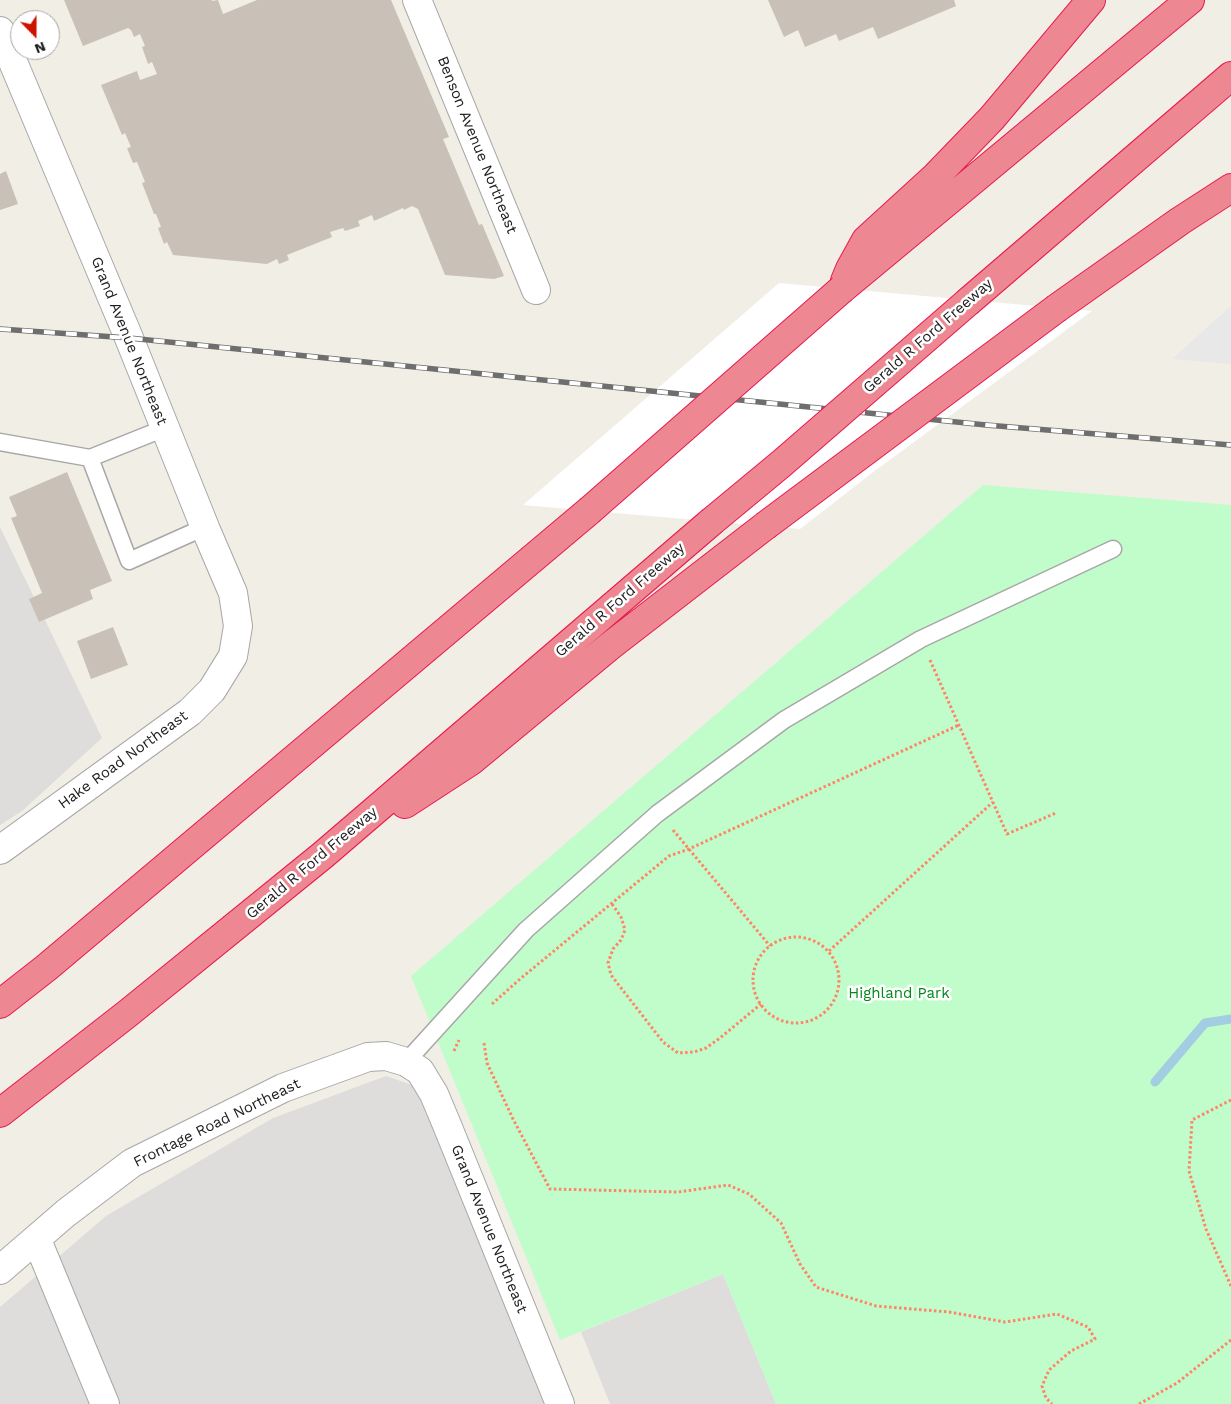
<!DOCTYPE html>
<html>
<head>
<meta charset="utf-8">
<style>
	body { margin:0 }
	#map { position:relative; width:1231px; height:1404px; overflow:hidden; background:#f1eee5; font-family:"Work Sans",sans-serif }
	canvas { display:block }
	.north { position:absolute; left:10px; top:10px; width:50px; height:50px; box-sizing:border-box; background:#fff; border:1px solid #a6a6a6; border-radius:50%; rotate:158deg; font-size:14px; font-weight:700; line-height:20px; text-align:center; color:#202020 }
	.north::after { content:''; display:block; margin:auto; width:18px; height:22px; background:#cf1200; clip-path:polygon(50% 0,100% 100%,50% 72%,0 100%) }
</style>
</head>
<body>
<div id="map">
<canvas width="1231" height="1404"></canvas>
<div class="north">N</div>
</div>
<script>
const context = document.querySelector('canvas').getContext('2d');
context.lineJoin = 'round';
function fillPath(path, color) { context.fillStyle = color; context.fill(path, 'evenodd'); }
const poly = rows => new Path2D(rows.map(r => 'M' + r).join(''));
function strokePath(path, color, width, dash) { context.strokeStyle = color; context.lineWidth = width; context.lineCap = dash ? 'butt' : 'round'; context.setLineDash(dash || []); context.stroke(path); }
function write(font, color, halo, rows, align = 'center') {
  context.font = font + ' "Work Sans",sans-serif'; context.lineWidth = 5; context.setLineDash([]); context.textBaseline = 'middle'; context.strokeStyle = halo; context.fillStyle = color; for (const [text, x, y, turn = 0] of rows) {
    context.save(); context.translate(x, y); context.rotate((+turn || 0) * Math.PI / 180); context.textAlign = isNaN(turn) ? turn : align; if (halo) context.strokeText(text, 0, 0); context.fillText(text, 0, 0); context.restore();
  }
}
const residential = poly([
	[0,527,102,738,22,811,0,825],
	[386,1076,415,1086,429,1115,545,1404,0,1404,0,1307,106,1216,273,1118],
	[723,1274,776,1404,610,1404,581,1332]
]);
const park = poly([
	[983,485,1231,505,1231,1404,776,1404,723,1274,560,1340,411,976]
]);
const parking = poly([
	[1231,306,1231,364,1172,359]
]);
const pier = poly([
	[779,283,1092,311,872,473,800,529,523,505]
]);
const stream = poly([
	[1155,1082,1205,1023,1231,1019]
]);
const building = poly([
	[64,0,212,0,212,1,218,0,223,14,257,0,391,0,449,137,443,139,479,225,482,224,504,276,494,279,445,275,418,209,412,206,404,210,403,208,374,221,372,215,358,221,360,226,345,231,343,228,330,232,332,237,287,255,289,260,279,264,277,259,267,264,173,255,167,242,164,244,158,228,161,227,156,214,154,214,142,183,145,182,137,162,133,163,127,148,131,147,125,133,122,135,101,85,137,71,140,80,157,74,152,62,148,64,142,47,145,46,140,34,134,37,131,30,128,28,83,46],
	[768,0,954,0,956,6,878,39,873,27,839,41,836,34,805,47,798,30,784,37],
	[6,171,18,204,0,210,0,174],
	[67,472,112,581,90,590,93,599,39,622,29,599,42,593,11,518,17,516,9,497],
	[113,627,128,665,91,679,77,641]
]);
const path = poly([
	[930,660,1007,834,1056,813],
	[673,830,770,946],
	[612,904,621,917,625,930,621,940,613,949,608,963,611,975,663,1042,678,1053,694,1052,706,1048,720,1038,761,1004],
	'753 980a43 43 0 1 1 86 0a43 43 0 1 1-86 0Z',
	[829,951,993,802],
	[492,1004,520,979,669,856,689,849,959,725],
	[484,1043,487,1063,513,1119,550,1189,678,1192,728,1185,749,1194,781,1223,800,1264,816,1287,876,1306,949,1312,1005,1322,1057,1314,1088,1327,1095,1339,1071,1351,1049,1370,1042,1386,1046,1398,1052,1404],
	[454,1051,459,1040],
	[1231,1100,1192,1120,1189,1171,1206,1229,1231,1286],
	[1139,1404,1177,1383,1231,1340]
]);
const lane = poly([
	[165,428,90,458,129,561,205,527],
	[0,442,90,458],
	[406,1062,526,930,657,814,784,720,921,639,1113,549]
]);
const street = poly([
	[417,0,536,290],
	[0,31,129,338,206,530,233,593,238,626,233,656,212,690,190,712,0,850],
	[37,1240,105,1404],
	[0,1270,66,1213,132,1163,283,1088,368,1057,386,1056,406,1062,420,1071,434,1094,447,1125,560,1404]
]);
const highway = poly([
	[845,281,850,269,866,240,936,176,992,118,1091,0],
	[842,289,1190,0],
	[969,301,1231,76],
	[1057,308,1180,221,1231,188],
	[405,804,471,761,610,646,765,526],
	[0,1004,46,968,589,511],
	[0,1113,127,1014,323,855,711,522]
]);
const rail = poly([
	[0,329,129,338,986,425,1231,445]
]);
const highwayBridge = poly([
	[589,511,842,289],
	[711,522,781,464,969,301],
	[765,526,1057,308]
]);
const streetNames = [
	["Benson Avenue Northeast",477,145,68],
	["Gerald R Ford Freeway",928,336,-41],
	["Grand Avenue Northeast",129,341,68],
	["Gerald R Ford Freeway",620,600,-41],
	["Hake Road Northeast",123,760,-36],
	["Gerald R Ford Freeway",312,863,-40],
	["Frontage Road Northeast",217,1123,-26],
	["Grand Avenue Northeast",489,1229,68]
];
const parkNames = [
	["Highland Park",899,994]
];
fillPath(residential, '#dedddc');
fillPath(park, '#c0fdca');
fillPath(parking, '#e8e8e8');
fillPath(pier, '#fff');
strokePath(stream, '#a3cee2', 9);
fillPath(building, '#c9c1b8');
strokePath(lane, '#a7a7a7', 19);
strokePath(street, '#a7a7a7', 30);
strokePath(highway, '#e8194e', 30);
strokePath(path, '#ff8568', 3, [2.5, 2.5]);
strokePath(lane, '#fff', 16);
strokePath(street, '#fff', 28);
strokePath(highway, '#ed8892', 28);
strokePath(rail, '#6e6e6e', 5.5);
strokePath(rail, '#fff', 4, [11]);
strokePath(highwayBridge, '#e8194e', 30, []);
strokePath(highwayBridge, '#ed8892', 28);
write('15px', '#202020', '#fff', streetNames);
write('15px', '#03881a', '#fff', parkNames);
</script>
</body>
</html>
